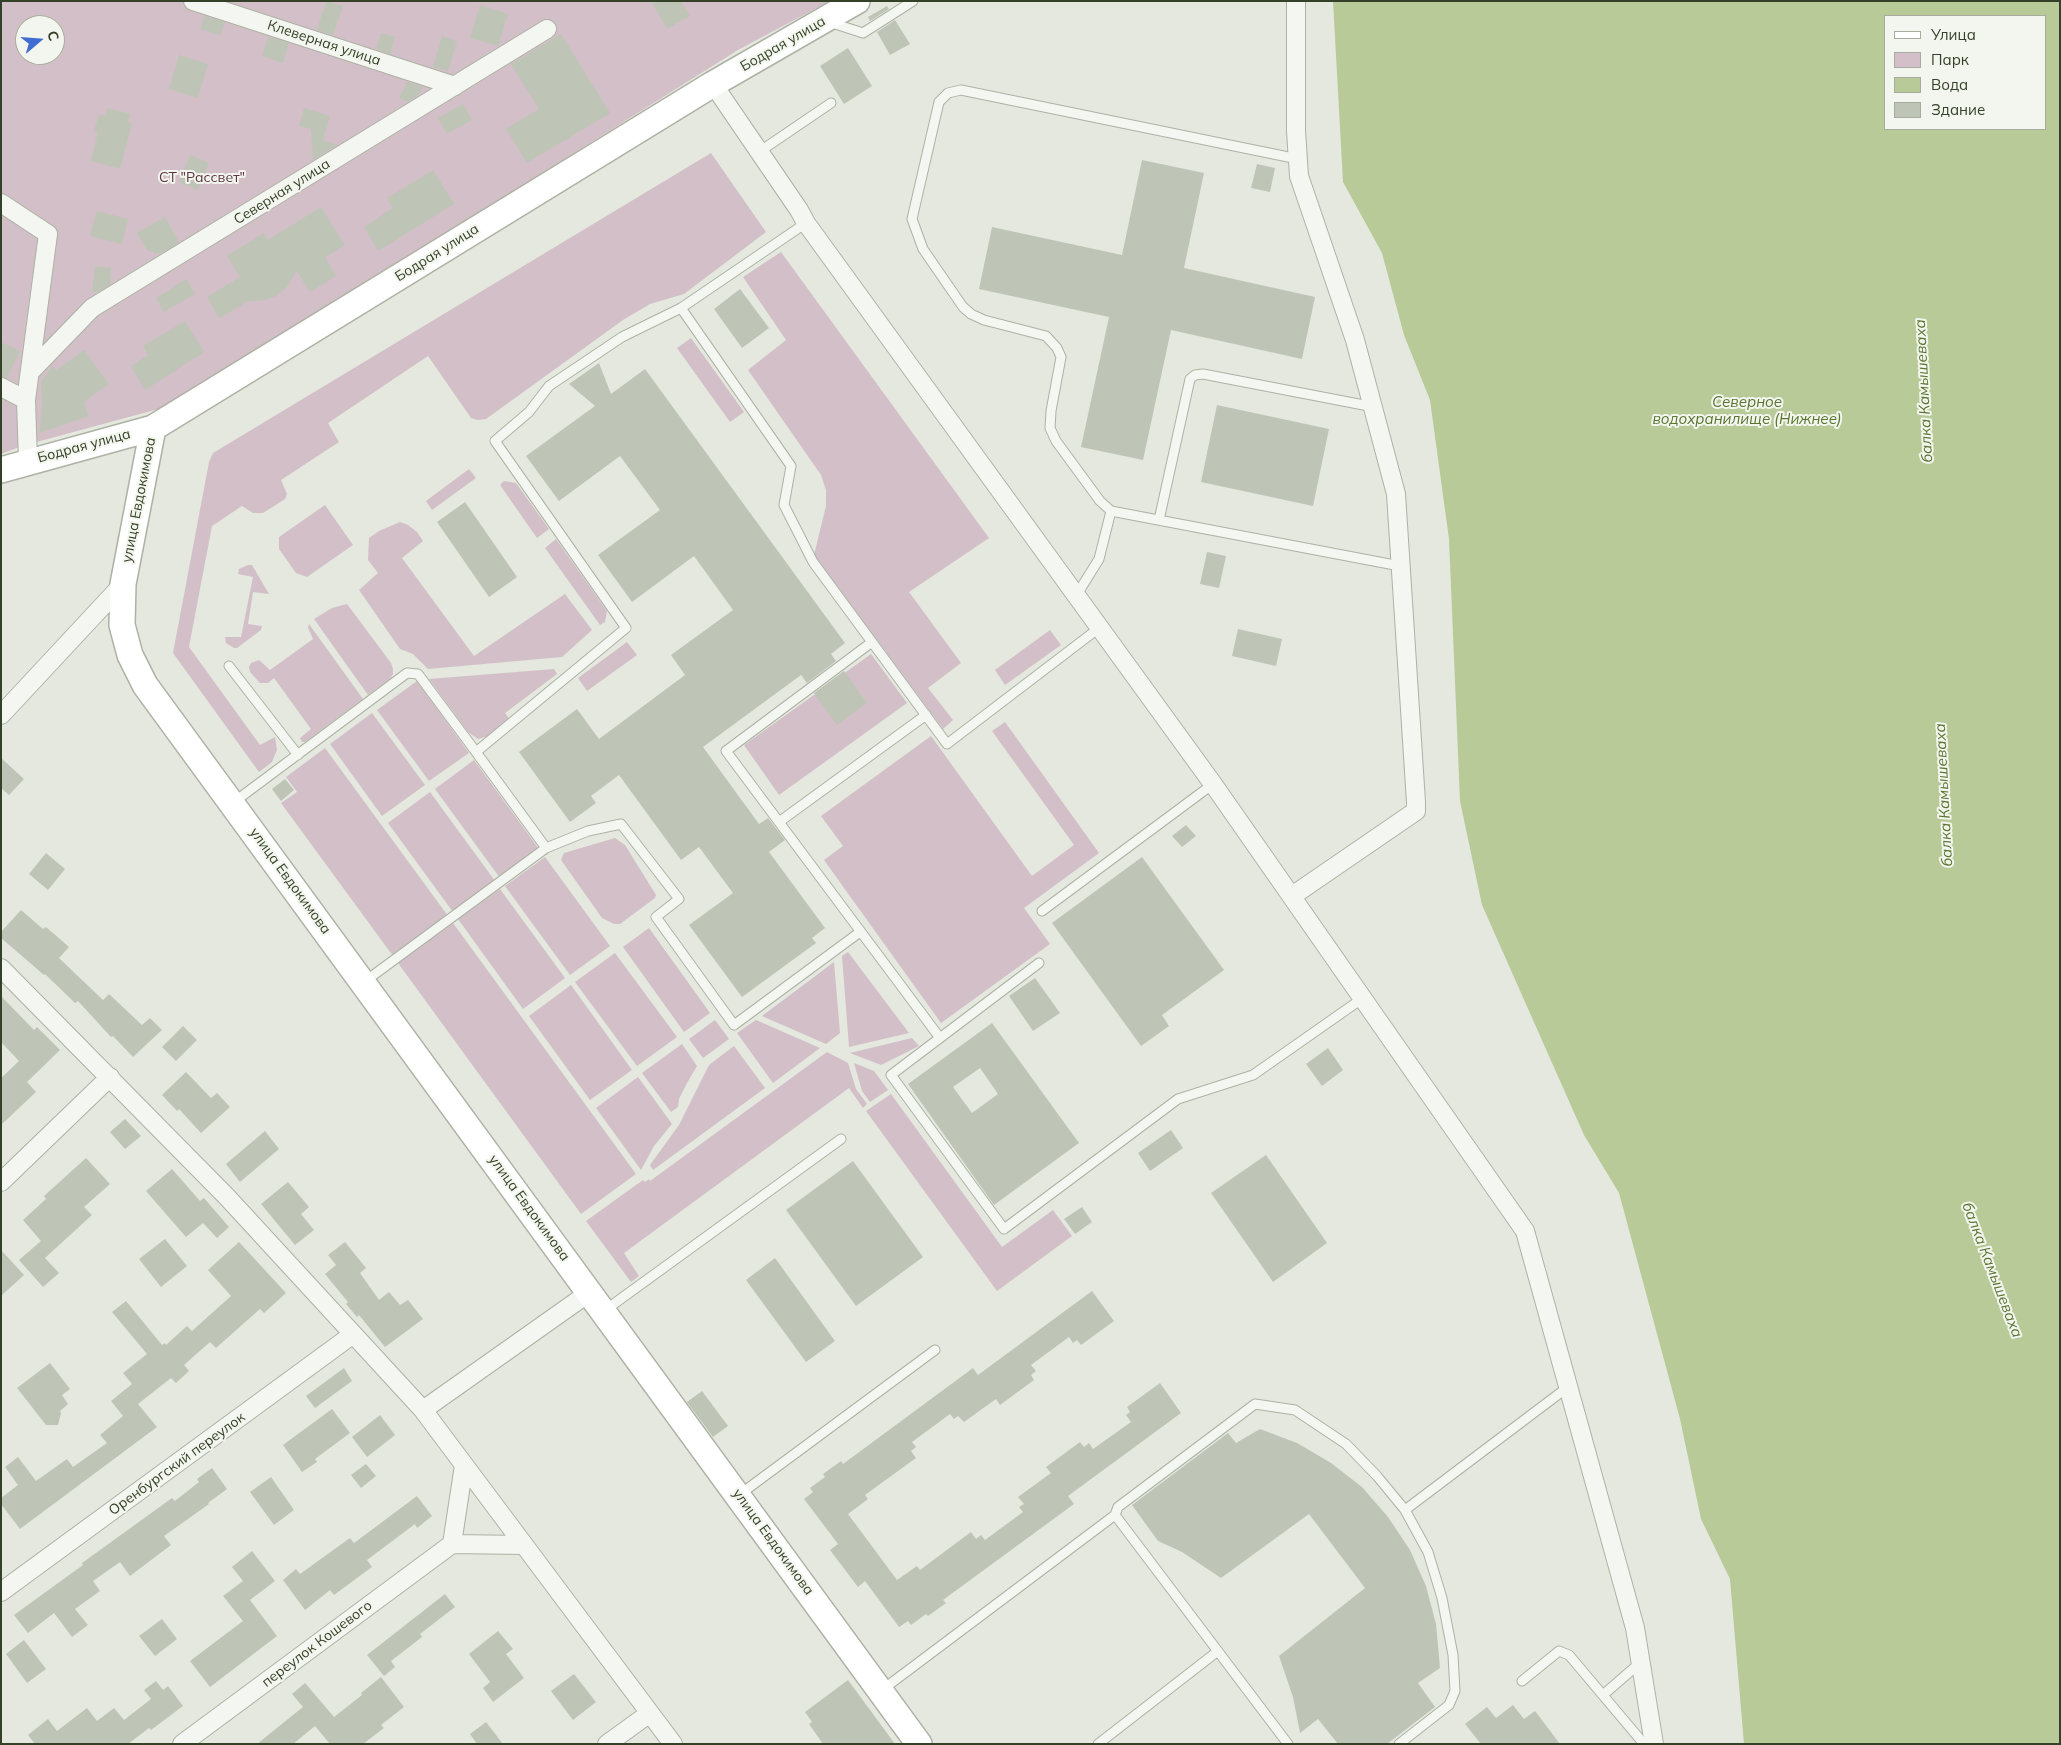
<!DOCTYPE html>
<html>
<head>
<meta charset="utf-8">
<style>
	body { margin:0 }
	#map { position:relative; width:2061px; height:1745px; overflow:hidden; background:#e4e8df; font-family:Mulish,sans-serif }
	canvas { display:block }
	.frame { position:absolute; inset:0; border:2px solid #344027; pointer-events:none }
	.legend { position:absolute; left:1884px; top:15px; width:162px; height:115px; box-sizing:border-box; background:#f3f6ee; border:1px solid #a7ad9e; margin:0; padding:6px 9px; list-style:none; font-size:15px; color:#344027 }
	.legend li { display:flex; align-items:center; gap:10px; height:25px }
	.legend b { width:25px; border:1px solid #a7ad9e }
	.north { position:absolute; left:15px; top:15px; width:50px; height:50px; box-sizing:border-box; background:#f3f6ee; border:1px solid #a7ad9e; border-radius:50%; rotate:72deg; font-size:14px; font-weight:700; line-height:20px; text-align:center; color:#344027 }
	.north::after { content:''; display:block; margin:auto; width:18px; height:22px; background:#406dd1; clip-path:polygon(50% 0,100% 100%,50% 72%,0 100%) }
</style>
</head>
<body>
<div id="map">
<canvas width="2061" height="1745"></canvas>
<div class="frame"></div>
<ul class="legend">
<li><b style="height:6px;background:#fff"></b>Улица</li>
<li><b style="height:14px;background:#d3bfc7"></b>Парк</li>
<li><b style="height:14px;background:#b8ca98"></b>Вода</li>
<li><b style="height:14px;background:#bec5b6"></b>Здание</li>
</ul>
<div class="north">С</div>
</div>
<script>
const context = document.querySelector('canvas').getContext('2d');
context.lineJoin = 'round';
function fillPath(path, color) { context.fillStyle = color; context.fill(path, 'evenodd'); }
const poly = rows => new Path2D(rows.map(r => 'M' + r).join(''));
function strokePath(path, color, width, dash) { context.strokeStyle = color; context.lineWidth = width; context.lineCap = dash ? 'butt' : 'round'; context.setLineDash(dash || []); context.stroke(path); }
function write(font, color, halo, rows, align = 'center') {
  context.font = font + ' Mulish,sans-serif'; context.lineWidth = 4; context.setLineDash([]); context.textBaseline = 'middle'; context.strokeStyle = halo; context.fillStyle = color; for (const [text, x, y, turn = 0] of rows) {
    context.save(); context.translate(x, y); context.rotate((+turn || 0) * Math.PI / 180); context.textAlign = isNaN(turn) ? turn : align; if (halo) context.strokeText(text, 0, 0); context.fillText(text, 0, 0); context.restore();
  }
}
const green = poly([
	[1,1,830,1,738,50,173,405,22,446,1,454],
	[25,25,55,25,55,55,25,55],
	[711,153,766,232,684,294,650,304,623,320,486,419,478,420,471,418,428,356,328,423,339,442,281,480,287,494,285,499,263,513,253,513,242,506,212,526,189,647,260,745,275,737,277,750,274,757,272,762,259,772,173,653,209,462,213,453],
	[781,252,989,538,909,592,961,663,928,688,953,720,943,729,814,555,826,506,826,490,821,475,748,370,786,340,743,277],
	[691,338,744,412,730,422,677,348],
	[469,469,476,478,432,510,426,501],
	[504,481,516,483,549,529,537,538,500,485],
	[325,505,353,545,307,577,296,573,279,549,279,537],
	[400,522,408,525,417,532,423,541,402,558,474,656,565,594,592,630,562,657,428,669,413,654,400,649,359,590,378,573,368,560,369,538,379,531],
	[556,539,607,611,605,622,600,625,545,548],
	[248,565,252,565,269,594,253,592,248,624,262,626,261,630,237,648,234,648,226,643,225,637,241,637,253,577,238,574,239,569],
	[347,604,391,663,393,669,393,674,390,679,368,695,314,619,332,608],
	[309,624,363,699,305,742,302,742,300,738,311,729,274,678,268,683,260,683,250,672,249,667,251,663,259,660,270,670,313,639,308,628],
	[1050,630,1061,645,1005,685,995,670],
	[627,642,637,655,587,691,578,678],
	[871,654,907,703,779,795,744,745],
	[554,669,557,674,505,713,510,720,489,736,478,739,468,732,429,679],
	[417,681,469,753,429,781,377,710],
	[372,713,425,785,382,816,330,744],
	[1005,722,1099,853,1024,908,1050,944,941,1023,824,860,843,846,821,816,931,736,1032,876,1074,845,992,731],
	[325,748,448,916,393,956,281,803,297,792,286,777],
	[474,760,539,849,500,878,435,789],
	[430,792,495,881,453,912,388,823],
	[615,838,625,845,656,895,655,898,620,924,614,924,602,918,561,860,564,853],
	[545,857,610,946,570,975,505,886],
	[500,889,565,978,523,1009,458,919],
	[453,923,636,1174,581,1214,398,963],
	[649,928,710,1013,684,1032,623,947],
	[848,952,909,1033,849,1047,842,956],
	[615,953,677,1037,637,1066,575,982],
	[834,962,840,1033,826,1044,762,1016],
	[571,985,632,1070,590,1100,529,1016],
	[715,1020,729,1039,703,1058,689,1039],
	[756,1020,820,1048,773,1083,737,1033],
	[912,1038,919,1046,881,1065,850,1053],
	[682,1044,697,1066,687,1083,679,1099,678,1107,671,1112,642,1073],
	[734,1046,765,1088,653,1170,650,1165,679,1125,709,1065],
	[827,1052,848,1063,856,1089,867,1104,863,1108,849,1088,624,1253,639,1276,631,1282,586,1221,643,1180,645,1182,649,1179,650,1181],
	[854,1063,874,1071,888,1090,870,1102,862,1091],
	[638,1077,672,1124,654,1146,641,1170,596,1108],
	[891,1094,1002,1247,1053,1210,1072,1236,997,1291,866,1111]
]);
const water = poly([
	[1333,1,2060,1,2060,1744,1744,1744,1730,1579,1701,1519,1680,1419,1619,1193,1584,1135,1482,905,1460,801,1449,539,1430,400,1404,335,1382,253,1343,182],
	[1885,16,2045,16,2045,129,1885,129]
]);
const building = poly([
	[326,1,343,6,333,35,317,30],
	[651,1,681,1,690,16,667,29],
	[480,5,508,14,498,46,470,38],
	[887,6,889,9,870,21,868,17],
	[204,16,225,22,221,35,200,29],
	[895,20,910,44,890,55,877,32],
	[381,33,395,37,390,54,376,49],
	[561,34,610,113,527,163,506,129,539,109,511,64],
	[442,36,457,41,448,71,433,67],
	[268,37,289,43,283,63,262,56],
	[848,48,872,86,844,104,820,66],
	[179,55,208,64,198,98,169,89],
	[407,82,423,87,418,95,408,102,399,98],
	[463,104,472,120,447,134,438,118],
	[108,108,130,114,128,122,132,123,120,169,91,161,98,132,94,131,99,114,106,116],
	[304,108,330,116,323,140,337,145,313,160,311,129,299,126],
	[190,155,209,163,198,190,179,182],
	[1142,160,1204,173,1184,268,1315,297,1302,359,1171,330,1143,460,1081,447,1109,317,979,289,992,227,1122,255],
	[1257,164,1275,168,1270,192,1251,188],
	[433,170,454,204,378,251,364,227,393,208,387,198],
	[321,207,345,245,325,257,336,276,310,292,297,271,285,289,276,296,266,300,243,302,244,304,219,318,207,297,240,277,227,256,264,233,268,240],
	[97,211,128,219,122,244,90,236],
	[165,217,179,242,160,254,148,251,137,233],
	[95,266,111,268,110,285,97,292,92,292],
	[186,279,195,294,164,312,156,298],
	[740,289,769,328,742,348,714,309],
	[185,321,204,352,145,390,131,366,148,355,143,346],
	[1,342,20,351,7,378,1,376],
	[84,350,109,384,84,402,89,416,39,433,42,406,41,382,52,366,56,370],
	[599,363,611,394,645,369,845,643,831,654,836,661,807,683,801,675,703,747,759,824,768,818,785,840,769,852,825,928,812,938,816,943,742,997,689,925,733,893,699,847,681,860,619,775,591,796,596,803,570,822,519,752,577,709,599,739,685,675,671,655,733,610,694,556,632,602,598,555,660,510,620,456,559,501,526,456,595,406,569,384],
	[1217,405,1329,429,1313,506,1201,482],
	[465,502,517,577,489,597,437,522],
	[1207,552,1226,556,1219,588,1200,584],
	[1238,629,1282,639,1276,666,1232,656],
	[844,671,867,703,837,725,814,693],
	[1,758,24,779,9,795,1,788],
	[285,779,294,790,281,801,272,789],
	[1186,825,1196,836,1182,847,1172,836],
	[46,853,65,869,48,890,29,874],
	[1142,857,1224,970,1162,1015,1169,1026,1141,1046,1052,923],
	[21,910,43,929,46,927,69,947,59,958,103,1000,109,994,142,1025,150,1018,162,1030,133,1057,113,1036,111,1037,78,1001,75,1003,45,974,44,975,1,938,1,932],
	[1035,978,1060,1013,1033,1031,1009,996],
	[1,996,34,1030,37,1027,60,1050,27,1082,36,1092,1,1125,1,1078,19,1061,1,1042],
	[992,1023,1079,1143,994,1205,908,1084],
	[980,1068,998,1094,972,1113,953,1087],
	[183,1026,197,1040,176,1061,162,1047],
	[1328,1048,1343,1070,1322,1086,1306,1064],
	[186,1072,211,1098,217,1093,230,1107,201,1133,179,1109,177,1111,162,1095],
	[125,1119,141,1136,125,1149,110,1132],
	[1171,1130,1183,1148,1150,1171,1138,1153],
	[265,1131,279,1149,240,1182,226,1164],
	[1266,1155,1327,1243,1273,1282,1211,1193],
	[86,1158,110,1184,84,1207,92,1215,45,1258,59,1273,43,1287,19,1260,41,1241,23,1220,46,1199,44,1196],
	[853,1161,923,1257,856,1306,786,1210],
	[172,1169,200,1201,204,1198,229,1227,217,1238,203,1223,186,1237,146,1191],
	[288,1182,309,1207,301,1214,314,1230,295,1245,261,1204],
	[1082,1207,1092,1222,1075,1234,1064,1219],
	[165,1239,187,1266,161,1287,139,1259],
	[239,1242,286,1293,264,1313,260,1309,216,1348,210,1342,184,1365,189,1371,176,1383,171,1378,138,1404,157,1427,20,1529,1,1504,1,1498,18,1485,5,1467,18,1457,36,1481,67,1459,73,1467,107,1443,100,1435,123,1416,111,1401,132,1384,123,1373,147,1354,112,1312,126,1301,162,1345,165,1343,166,1345,187,1326,192,1331,231,1296,208,1270],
	[345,1242,366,1268,360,1273,379,1300,389,1292,400,1305,408,1300,423,1319,385,1347,359,1315,357,1317,346,1304,348,1302,325,1274,336,1265,328,1255],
	[1,1250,24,1275,1,1296],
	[775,1258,835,1341,806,1362,746,1280],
	[1092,1291,1114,1321,1081,1345,1077,1340,1073,1343,1069,1337,1031,1365,1036,1371,1031,1375,1034,1380,1000,1405,996,1399,964,1422,958,1416,954,1419,950,1414,912,1442,916,1447,911,1451,916,1458,865,1495,868,1499,848,1514,897,1580,917,1566,920,1570,971,1532,976,1539,981,1535,985,1540,1023,1512,1019,1507,1024,1504,1018,1497,1051,1473,1046,1467,1080,1442,1084,1447,1089,1443,1093,1449,1131,1422,1126,1415,1130,1412,1127,1407,1160,1383,1181,1413,1068,1496,1074,1504,943,1600,946,1603,928,1616,926,1614,911,1625,908,1621,899,1627,865,1581,858,1587,830,1550,838,1544,804,1499,813,1492,810,1488,825,1477,823,1474,841,1461,843,1464,973,1368,978,1375],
	[50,1363,70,1389,62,1395,68,1404,60,1411,61,1413,58,1425,46,1425,17,1388],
	[344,1368,352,1381,315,1408,306,1396],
	[702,1391,728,1426,713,1437,687,1402],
	[332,1409,350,1433,315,1459,317,1462,302,1472,283,1445],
	[380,1415,395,1435,367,1457,352,1437],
	[1260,1429,1297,1443,1331,1463,1362,1487,1388,1517,1410,1550,1426,1586,1436,1624,1440,1668,1418,1683,1435,1707,1387,1744,1338,1744,1318,1719,1300,1733,1293,1697,1279,1656,1365,1588,1309,1514,1221,1578,1182,1552,1158,1541,1132,1505,1228,1433,1236,1443],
	[366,1464,376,1476,361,1488,351,1475],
	[212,1468,227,1489,208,1503,209,1504,164,1536,171,1545,130,1576,120,1562,93,1581,100,1591,75,1609,88,1625,72,1637,54,1613,28,1633,14,1615,83,1565,82,1563,125,1532,172,1498,175,1501,199,1482,197,1479],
	[271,1477,294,1510,274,1525,250,1492],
	[417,1496,432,1516,417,1528,415,1524,367,1560,372,1567,357,1578,334,1595,330,1590,305,1610,283,1580,296,1569,300,1574,350,1538,354,1543],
	[252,1551,275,1581,250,1600,277,1636,210,1687,190,1661,243,1621,223,1596,243,1581,232,1567],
	[445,1594,455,1607,420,1634,422,1637,391,1661,395,1667,384,1676,367,1655],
	[162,1619,177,1639,155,1656,139,1636],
	[498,1631,513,1649,506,1654,524,1678,493,1702,483,1688,490,1682,469,1654],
	[24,1640,46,1669,27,1683,6,1654],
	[574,1674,596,1702,573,1720,551,1691],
	[381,1677,404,1707,381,1725,384,1728,363,1744,330,1744,315,1726,293,1744,257,1744,303,1707,292,1694,305,1683,334,1717,362,1695,361,1693],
	[848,1680,895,1744,823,1744,809,1724,812,1722,805,1712],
	[156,1681,163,1690,168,1686,183,1706,151,1730,149,1728,128,1744,35,1744,28,1735,48,1719,57,1731,87,1708,97,1721,114,1708,124,1720,151,1699,144,1690],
	[1513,1705,1524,1719,1535,1711,1560,1744,1481,1744,1465,1724,1487,1707,1496,1718],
	[486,1722,503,1744,477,1744,470,1734]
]);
const lane = poly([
	[829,22,863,33,913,1],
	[759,152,831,103],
	[1298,159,961,90,948,93,939,102,912,219,923,249,963,307,971,314,984,320,1046,336,1057,348,1061,357,1051,411,1050,428,1056,441,1100,501,1111,511,1400,566],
	[806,223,681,308,622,337,549,386,529,412,495,441,626,628,476,752,546,848,588,831,621,824,679,899,656,917,734,1025,860,932],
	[681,308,791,466,784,505,813,562,947,744,1099,628],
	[1159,520,1190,379,1195,375,1203,374,1374,407],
	[1076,596,1099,559,1111,511],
	[872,642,726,751,940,1038],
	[229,666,298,755],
	[234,802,407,673,418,674,476,752],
	[779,822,926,715],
	[1042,911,1213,784],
	[1039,963,891,1075,1004,1229,1178,1099,1253,1075,1363,998],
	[364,982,546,848],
	[604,1311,841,1139],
	[739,1495,935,1350],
	[1405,1510,1568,1387],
	[1115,1515,1288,1744],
	[1522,1681,1559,1651,1569,1655,1644,1744],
	[882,1690,1115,1515,1118,1507,1255,1404,1295,1410,1346,1444,1377,1476,1405,1510,1428,1552,1442,1598,1453,1655,1455,1691,1449,1705,1399,1744],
	[1603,1695,1641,1662],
	[1098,1744,1218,1651]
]);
const street = poly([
	[193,1,455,86],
	[713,84,799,210,806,223,1213,784,1525,1231,1635,1628,1654,1744],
	[1,203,48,234,26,400,28,461],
	[30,372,92,308,547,29],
	[1,387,26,400],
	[1,715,123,584],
	[1292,896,1416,811,1416,802,1396,494,1355,340,1299,176,1296,131,1296,1],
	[1,968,227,1197,423,1410,673,1744],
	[1,1182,110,1077],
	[423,1410,590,1292],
	[464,1465,452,1544,524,1545],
	[1,1592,352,1335],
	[182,1744,452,1544],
	[607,1744,650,1713]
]);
const secondary = poly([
	[153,428,123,584,122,625,130,655,145,685,919,1744],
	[1,470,153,428,713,84,857,1]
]);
const streetNames = [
	["Клеверная улица",324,43,18],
	["Бодрая улица",783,44,-30],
	["Северная улица",282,192,-32],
	["Бодрая улица",437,253,-32],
	["Бодрая улица",84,446,-15],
	["улица Евдокимова",139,500,-79],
	["улица Евдокимова",290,881,54],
	["улица Евдокимова",529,1208,54],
	["Оренбургский переулок",177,1464,-36],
	["улица Евдокимова",773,1542,54],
	["переулок Кошевого",317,1644,-37]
];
const parkNames = [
	["СТ \"Рассвет\"",202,178]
];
const waterNames = [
	["балка Камышеваха",1924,391,-93],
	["Северное",1747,402],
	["водохранилище (Нижнее)",1747,419],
	["балка Камышеваха",1944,795,-93],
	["балка Камышеваха",1992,1270,69]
];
fillPath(green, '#d3bfc7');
fillPath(water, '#b8ca98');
fillPath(building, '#bec5b6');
strokePath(lane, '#acb2a4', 11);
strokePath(street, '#acb2a4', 20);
strokePath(secondary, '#acb2a4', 28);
strokePath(lane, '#f4f7f1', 9);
strokePath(street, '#f4f7f1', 18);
strokePath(secondary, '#fff', 25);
write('14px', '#344027', '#f3f6ee', streetNames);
write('14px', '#5c3442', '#f3f6ee', parkNames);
write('italic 15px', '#5a7530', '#f3f6ee', waterNames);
</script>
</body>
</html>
